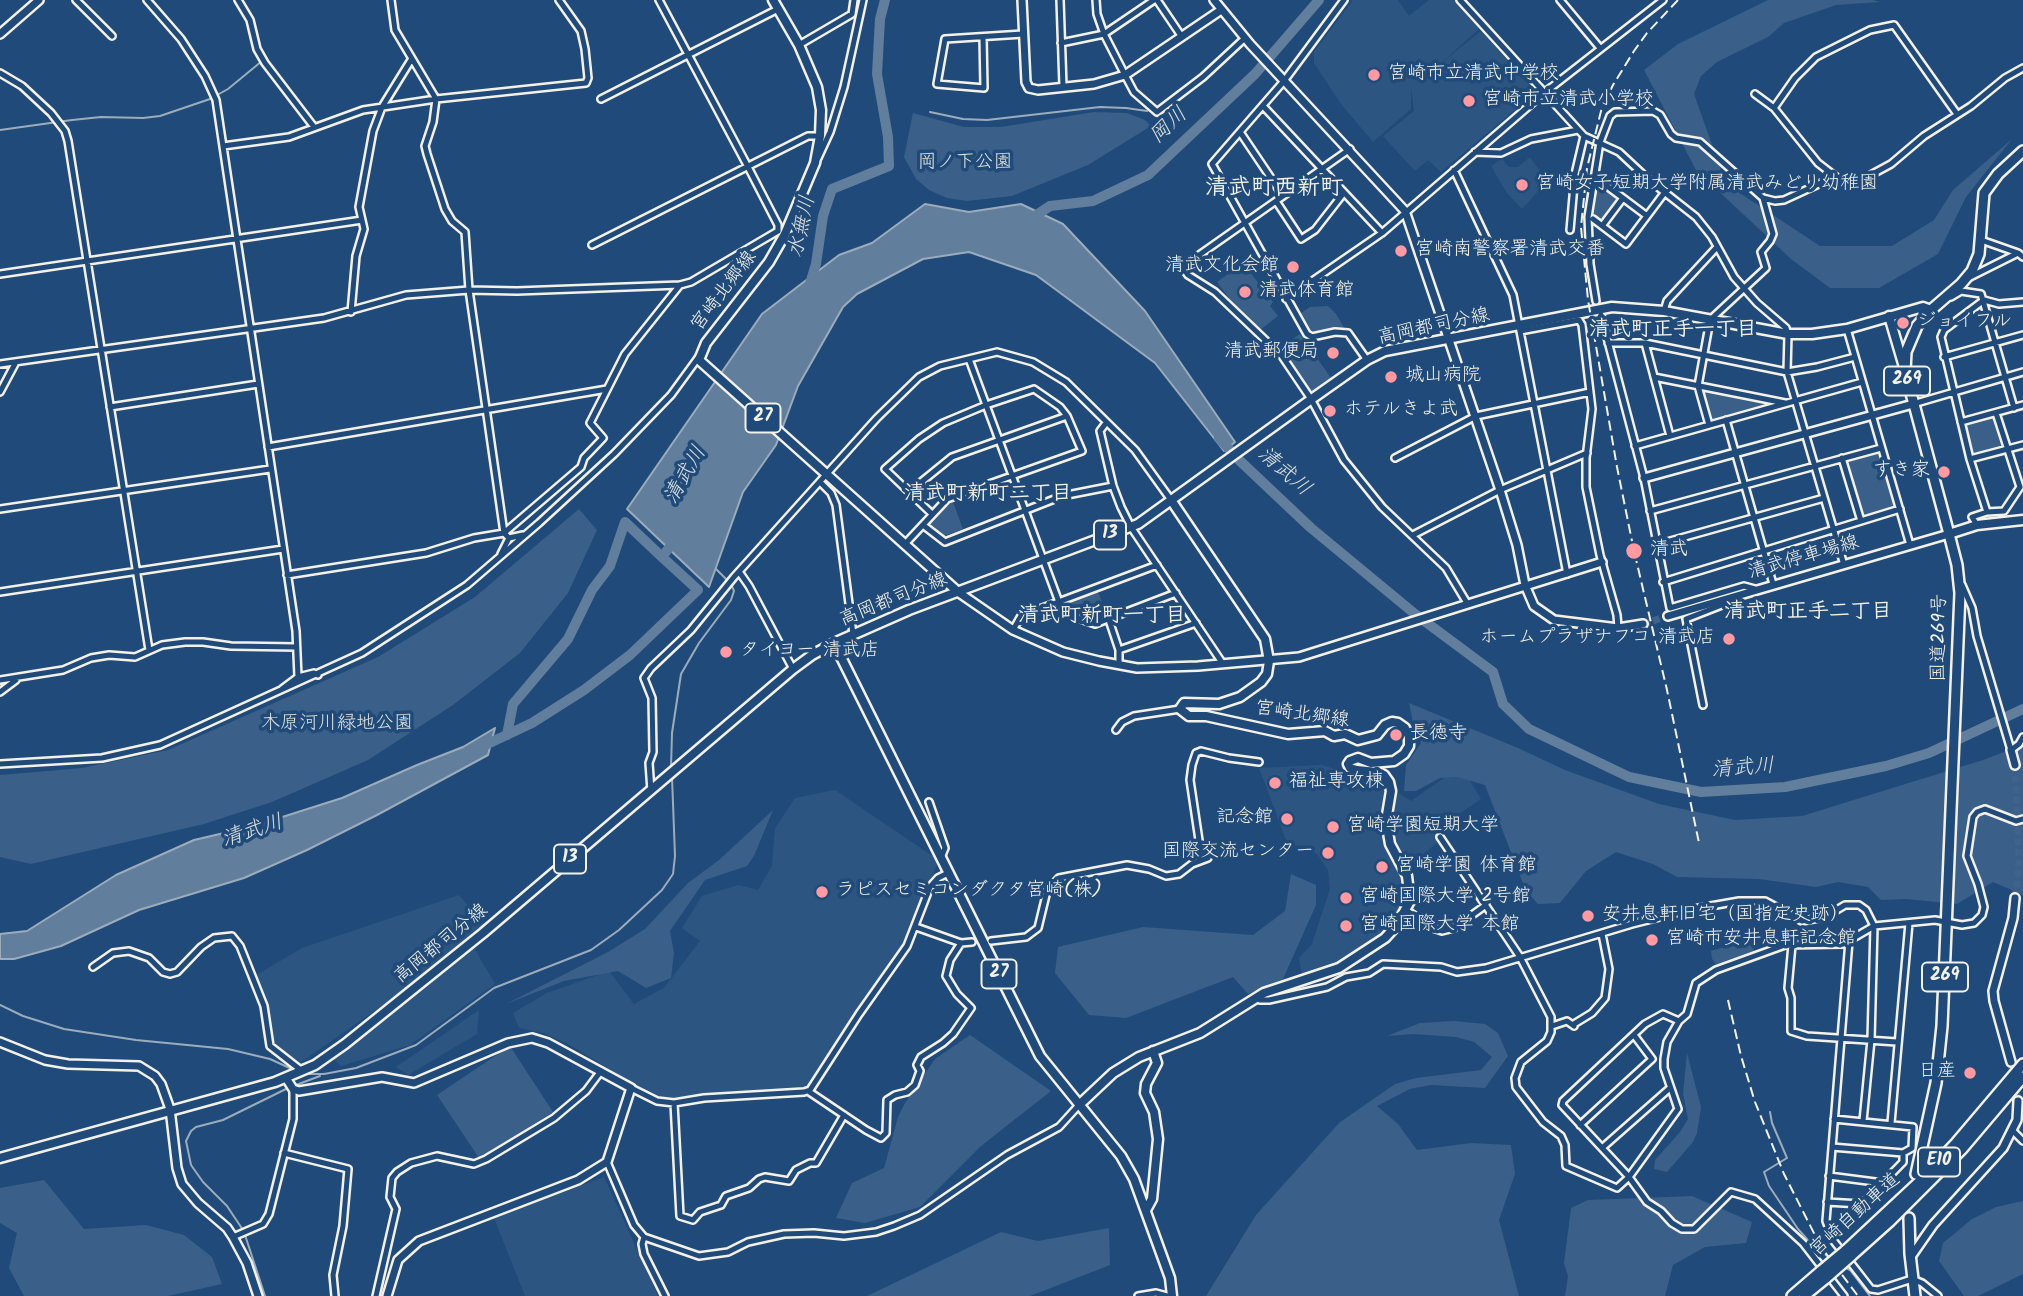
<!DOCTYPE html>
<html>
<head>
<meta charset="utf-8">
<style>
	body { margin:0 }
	canvas { display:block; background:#1f4a7a }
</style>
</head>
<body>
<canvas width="2023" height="1296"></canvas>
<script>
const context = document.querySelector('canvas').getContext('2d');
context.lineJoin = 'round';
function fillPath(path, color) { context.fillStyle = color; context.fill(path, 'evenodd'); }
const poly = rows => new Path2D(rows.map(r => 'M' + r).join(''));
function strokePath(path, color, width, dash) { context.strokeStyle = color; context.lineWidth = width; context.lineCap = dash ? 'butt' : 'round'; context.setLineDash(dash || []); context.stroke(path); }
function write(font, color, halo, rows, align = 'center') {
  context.font = font + ' Kalam,"Klee One",sans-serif'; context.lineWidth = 7; context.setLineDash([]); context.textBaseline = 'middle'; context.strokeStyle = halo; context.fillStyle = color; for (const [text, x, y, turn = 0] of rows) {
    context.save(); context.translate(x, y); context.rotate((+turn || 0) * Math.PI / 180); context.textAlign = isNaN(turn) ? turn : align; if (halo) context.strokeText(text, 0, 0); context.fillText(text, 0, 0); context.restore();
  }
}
const built = poly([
	[1353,0,1398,0,1409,16,1429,0,1455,0,1480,28,1440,64,1481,31,1536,92,1441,172,1428,160,1415,171,1383,136,1414,111,1411,88,1411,109,1373,142,1341,104,1314,63,1314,52],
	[1530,157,1545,178,1541,188,1522,209,1507,193,1491,166,1502,159,1509,167,1518,167],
	[1321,765,1384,783,1411,801,1461,766,1481,799,1435,830,1438,842,1409,866,1405,899,1392,925,1346,958,1302,976,1299,958,1312,944,1330,889,1328,870,1318,855,1305,846,1288,845,1259,768],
	[835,790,934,857,937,864,902,947,807,1092,662,1101,570,1045,544,1033,519,1028,513,1013,547,993,609,971,634,1004,664,988,700,941,682,928,702,896,738,885,758,890,772,866,775,828,795,798],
	[459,895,483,924,393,998,301,1062,275,1047,270,1030,268,1010,255,976,302,948],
	[474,948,495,984,410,1045,341,1066,334,1059],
	[479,1010,477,1034,408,1075,396,1067],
	[604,1177,658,1296,525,1296,494,1218]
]);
const green = poly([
	[1768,0,1873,0,1880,2,1836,5,1784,23,1768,37,1717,62,1701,76,1694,94,1726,184,1820,246,1892,246,1934,220,1953,190,2012,139,1966,197,1938,254,1879,288,1830,288,1791,259,1696,170,1644,70,1678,44],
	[1094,112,1127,113,1145,120,1151,126,1088,165,1012,196,967,201,947,198,929,190,916,179,904,157,913,113,964,127,1001,127],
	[1596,183,1617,199,1600,221,1592,214],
	[1243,263,1273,302,1270,306,1278,316,1259,331,1250,319,1247,322,1217,282],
	[1328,306,1336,314,1346,331,1313,335,1308,332,1298,315,1310,307],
	[1300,334,1331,378,1311,393,1279,348],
	[1703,390,1768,405,1710,420],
	[1991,418,1994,419,2001,447,1974,456,1966,425],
	[1878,451,1895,507,1863,517,1848,460],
	[953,502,963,529,944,536,928,523,946,506],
	[579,509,597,530,568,593,520,653,453,705,368,760,272,802,204,824,31,864,0,857,0,775,82,768,168,750,378,657,475,597],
	[1097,589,1106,613,1094,618,1064,608,1062,602],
	[1409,703,1518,748,1565,770,1659,804,1735,820,1802,816,1983,760,2023,745,2023,895,1993,882,1957,904,1906,899,1881,900,1868,887,1838,882,1816,887,1759,879,1677,877,1653,864,1616,852,1586,871,1560,903,1538,904,1526,891,1485,785,1457,777,1440,778,1416,791,1404,791,1406,765,1421,743,1414,728],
	[773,810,754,856,747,866,705,880,670,931,674,953,671,978,646,988,618,971,564,981,506,1004,608,952,645,929,688,883,719,860],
	[1291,874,1316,885,1316,905,1283,979,1248,994,1233,977,1126,1018,1089,1015,1055,973,1058,947,1143,927,1253,935,1285,911],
	[1750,939,1754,951,1716,964,1712,959,1711,951],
	[1454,1021,1485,1024,1498,1033,1508,1056,1485,1088,1431,1085,1410,1089,1377,1106,1398,1124,1417,1150,1471,1143,1511,1145,1515,1174,1499,1220,1519,1296,1206,1296,1256,1215,1339,1123,1395,1084,1416,1078,1481,1070,1492,1057,1474,1042,1456,1037,1413,1034,1387,1036,1420,1023],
	[970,1035,1051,1091,981,1146,920,1207,865,1223,836,1218,852,1183,884,1168,898,1117,905,1103,935,1059],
	[510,1046,553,1112,479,1158,437,1095],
	[1687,1053,1701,1107,1697,1133,1693,1142,1667,1172,1654,1169,1655,1160,1680,1132,1688,1119,1683,1094],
	[44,1180,84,1229,146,1225,184,1235,212,1257,222,1284,168,1296,24,1296,9,1268,17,1233,0,1223,0,1188],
	[1692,1196,1752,1222,1746,1243,1705,1247,1673,1265,1665,1296,1565,1296,1568,1276,1564,1263,1571,1208,1588,1200],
	[2023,1201,2023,1274,1978,1296,1964,1296,1939,1261,1943,1243,1972,1219,1996,1207],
	[1109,1228,1110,1265,1030,1296,867,1296,1001,1232,1038,1241]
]);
const water = poly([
	[925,204,969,212,1021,204,1063,224,1145,311,1235,442,1224,451,1155,363,1036,275,969,252,923,259,857,294,843,307,798,386,776,445,743,492,709,587,627,509,762,314,839,255,872,243,925,204],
	[495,728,488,755,377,815,307,850,244,878,139,910,61,946,14,959,0,959,0,934,27,931,116,875,194,840,254,826,342,798,417,765,463,747,495,728]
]);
const stream = poly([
	[930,112,963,119,987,120,1100,107,1126,108,1147,111],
	[0,130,72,120,101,117,143,118,160,116,210,99,228,89,262,61],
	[716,569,727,580],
	[671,768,672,733,681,674,699,643,731,600,734,591,731,584],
	[0,1005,23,1016,64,1029,136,1040,228,1049,270,1059,294,1070],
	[306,1074,324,1074,356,1068,416,1045,494,988,591,950,619,930,662,890,673,874,675,856,672,777],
	[296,1085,320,1076],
	[1770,1112,1772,1123,1787,1158,1764,1172,1769,1186,1798,1229,1814,1247,1830,1258],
	[243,1230,227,1206,203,1182,191,1165,186,1141,191,1131,196,1127,223,1120,290,1087],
	[245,1235,265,1296],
	[1844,1267,1850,1270,1870,1296]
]);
const river = poly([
	[1029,220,1050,206,1093,201,1148,175,1255,74,1319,0],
	[809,287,816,264,823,216,832,189,889,166,888,137,877,74,880,19,885,0],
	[1219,438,1239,460,1311,528,1415,614,1493,672,1503,704,1529,729,1629,777,1701,792,1785,787,1886,766,1929,753,2023,709],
	[507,735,513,704,568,639,592,590,610,566,625,522,662,557],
	[479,748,532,723,584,690,630,655,698,590,662,557,675,540]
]);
const secondaryTunnel = poly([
	[1643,624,1668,616],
	[2015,765,2019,863,2015,898],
	[2011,1062,2018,1101]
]);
const street = poly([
	[76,0,112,36],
	[147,0,181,39,205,76,216,100,296,631,298,677],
	[238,0,250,20,257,49,265,63,314,127],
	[391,0,395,30,436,99,433,122,425,146,427,154,445,209,452,221,465,232,469,290,504,533,509,538],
	[659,0,747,165,778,225,778,231],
	[1060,0,1063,86],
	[1096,0,1097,14,1104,34,1125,75,1134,92,1157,112,1203,77,1245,38],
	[1157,0,1182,37],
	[1344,0,1284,81,1212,164,1307,334,1312,337,1335,332,1348,333,1367,360],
	[1460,0,1584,136,1619,152,1649,180,1696,217,1712,237,1734,277,1757,303,1786,328,1788,334,1787,372,1844,565],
	[1560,0,1600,48],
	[983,37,984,88,937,84,945,39,1023,34],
	[1061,43,1104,34,1154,0],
	[799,45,852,14,854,0],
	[0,73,22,86,51,113,65,131,68,141,149,650],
	[1755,94,1774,108,1818,163,1840,180,1854,184,1891,164,1924,136,1971,106,2005,78,2023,68],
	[601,99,778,9],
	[1263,106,1382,233],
	[1774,108,1795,78,1816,57,1870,30,1894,25,1957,114],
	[1240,132,1283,196],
	[223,146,289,137,363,110,436,99,586,83,588,78,585,49,581,31,559,0],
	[1350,149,1182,267,1188,275,1215,292,1282,356,1311,399,1344,460,1382,507,1446,568,1467,603],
	[1475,152,1501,153,1531,139,1578,130],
	[818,158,830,132,844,87,863,0],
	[1454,170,1513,295,1567,574],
	[1599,180,1647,216],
	[1276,201,1301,239,1315,230,1343,194],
	[1593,219,1626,244,1665,192],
	[1602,226,1623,198],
	[1570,230,1575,174,1584,136],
	[1981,240,2018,253],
	[592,245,808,136,820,136],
	[0,274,362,220],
	[1968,278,2018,253,2023,257],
	[1951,297,1961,291,1981,294,2014,408],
	[1286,299,1382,233,1544,93,1663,0],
	[1984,300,1999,304,2023,302],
	[1596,301,1590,264,1588,217,1600,142,1610,116,1615,112,1653,111,1660,115,1671,134,1676,138,1700,142,1763,198,1775,201,1784,200,1834,177],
	[1664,311,1667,301,1717,247],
	[351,312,356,256,364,229,359,207,373,131,382,107,411,60],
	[1601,315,1644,478,1670,608,1744,586,1755,589],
	[1847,329,1910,545],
	[1520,331,1579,320,1582,325,1592,409,1586,458,1586,487,1600,555,1617,615,1618,628],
	[1608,343,1645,343,1787,372,1817,367,1855,357],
	[1645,343,1670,436],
	[1944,357,2023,335],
	[969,359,1063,613,1095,624,1176,593],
	[0,364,324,318,406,295,469,290,517,291,680,285,691,282,778,231],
	[1654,377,1785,403],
	[0,392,16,362],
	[1913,404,2023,372],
	[110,407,258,384],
	[1996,413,2020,487],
	[1726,420,1773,584],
	[1961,422,2023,405],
	[1106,423,1100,431,1113,486,1121,507,1131,527,1223,664],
	[1709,425,1698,386,1710,320,1766,268,1761,252,1770,241,1773,234,1763,198],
	[1635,446,1862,382],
	[268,447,607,389],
	[1395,458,1476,416,1590,392],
	[1842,458,1861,521],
	[1970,459,2023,445],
	[821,483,831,493,836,505,853,634],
	[909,492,952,457,1067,416],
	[0,509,270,469],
	[1650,511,1881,448],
	[1987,512,2004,511,2020,487],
	[923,525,945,542,1062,496,1113,486],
	[1977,525,1972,517,1987,512,1970,459,1941,337,1944,330,1984,300],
	[1413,535,1500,490,1587,453],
	[905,544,947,499,1082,451,1067,416,1060,407,1034,389,986,405,943,423,919,439,885,469,932,514],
	[1656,545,1824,498],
	[501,554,509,538,523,535],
	[740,573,749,586,793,669],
	[287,575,426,553,474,538,504,533,581,467,584,458,603,438,590,423,625,354,680,285],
	[1663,582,1900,509],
	[1962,585,1972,608,1977,636,2011,750,2019,744,2023,737],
	[0,592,283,549],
	[1109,620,1119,650,1119,665],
	[1013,630,1021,616,1157,565],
	[1119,650,1196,623],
	[0,680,63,670,91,658,109,655,135,657,162,645,185,642,203,642,231,646,296,647],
	[282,689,298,677,314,673,318,675],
	[0,692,16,680],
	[1703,705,1686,619,1737,599],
	[1116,730,1122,722,1134,716,1180,709],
	[0,764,102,758,160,745,362,653,467,585,539,523,614,454,671,395,698,358],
	[651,791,649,763,653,752,652,698,644,678,651,668,691,630,734,577,877,418,919,377,940,366,997,352,1033,362,1066,382,1135,450,1171,500],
	[929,802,945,848,941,858],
	[1440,837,1520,957,1551,1017,1551,1032,1547,1041,1521,1062,1515,1078,1516,1087,1543,1122,1561,1136,1565,1145,1566,1166,1617,1188,1629,1177,1678,1109,1664,1068,1664,1059,1667,1042,1679,1021,1687,1014,1696,983,1716,970,1785,945,1843,944,1874,926,1935,920,1962,925,1974,923,1982,915,1984,907,1978,884,1967,856,1973,817,1977,812,1985,809,2016,821,2023,819],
	[1406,910,1433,928,1442,931,1454,928,1486,905],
	[916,927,961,943,972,942],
	[991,941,1026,937,1038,928,1047,891,1059,878,1127,865,1149,869,1166,876,1179,874,1192,864,1208,858,1200,847,1190,780,1192,765,1196,753,1201,751,1229,758,1259,762],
	[1849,941,1826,1221,1833,1240,1871,1289,1878,1290,1912,1279,1922,1283,1938,1296],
	[1792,945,1788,988,1791,998,1791,1031,1807,1036,1897,1042],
	[93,967,113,953,129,951,149,958,163,972,170,974,177,972,201,947,214,938,232,936,240,946,264,1006,270,1046,302,1071],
	[1256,997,1260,1000,1269,1000,1327,987,1346,977,1369,973,1383,964,1441,967,1457,972,1486,968,1632,924,1688,910,1739,901,1765,901,1802,921,1825,917,1845,905,1859,905,1866,910,1874,926,1871,1040,1863,1121],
	[1679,1021,1663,1014,1645,1024,1563,1101,1562,1105,1629,1177,1647,1202,1661,1211,1672,1223,1682,1229,1694,1229,1731,1192,1755,1199,1803,1243,1844,1296],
	[1574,1024,1592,1013,1605,998,1609,969,1602,934],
	[1552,1026,1567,1021,1574,1026],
	[631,1088,657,1101,674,1103,704,1098,804,1092,810,1090,859,1014,907,946,930,887,938,878,948,873],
	[808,1091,866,1130,881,1138,886,1133,887,1100,895,1095,907,1092,915,1085,920,1071,917,1065,921,1057,943,1043,953,1034,971,1008,957,994,946,976,950,960,961,943],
	[674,1103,680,1216,693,1220,700,1212,721,1205,726,1196,749,1188,759,1179,765,1177,789,1181,796,1170,810,1163,816,1163,844,1115],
	[1891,1123,1909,923],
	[1580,1125,1652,1059,1634,1035],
	[2013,1131,2023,1141],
	[1832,1147,1903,1153],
	[1602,1148,1670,1088],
	[284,1153,348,1169,343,1226,333,1275,335,1296],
	[607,1162,634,1225,644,1237,699,1256,728,1252,748,1242,784,1234,814,1233,844,1236,876,1232,894,1226,920,1215,1007,1155,1059,1127,1079,1105],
	[1829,1176,1883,1183],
	[1827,1202,1860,1204,1864,1202,1903,1162,1903,1153,1912,1148,1913,1127,1834,1119],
	[233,1237,263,1224,269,1214,293,1119,293,1089],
	[644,1237,642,1244,644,1254,665,1296],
	[376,1296,396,1209,390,1197,392,1178,397,1172,411,1163,437,1156,474,1164,486,1159,554,1118,586,1091,601,1071],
	[1138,1296,1156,1293,1167,1296]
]);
const secondary = poly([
	[1022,0,1026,82,1029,88,1038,90,1094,84,1125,75,1221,10],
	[1214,0,1250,44,1405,211,1500,490,1517,545,1525,585,1534,606,1554,620,1618,628,1643,624],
	[0,34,39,0],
	[1644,478,1913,404],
	[958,592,1013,630,1063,652,1099,661,1137,668,1198,666,1299,657,1602,562],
	[1668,616,1949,534],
	[2011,750,2015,765],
	[0,1042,45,1060,68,1064,139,1066,155,1076,161,1084,170,1109,177,1168,182,1184,198,1203,227,1228,233,1237,247,1263,258,1296],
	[2011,1062,1994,1001,1993,991,2013,918,2015,898],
	[286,1078,293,1089,299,1091,382,1077,414,1083,508,1043,532,1038,548,1043,631,1088,607,1162,578,1180,419,1241,398,1260,387,1296],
	[1910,1258,1933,1225,2003,1148,2017,1120,2018,1101]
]);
const primary = poly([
	[773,0,799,45,817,87,821,110,820,136,815,163,785,234,769,262,706,343,699,360,958,592],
	[1889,316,1904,367],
	[1949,534,1977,525,2023,520],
	[834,643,1040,1056,1121,1156,1134,1179,1170,1278,1172,1296],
	[1079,1105,1113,1073,1139,1057,1200,1033,1264,993,1339,968,1385,938,1396,926,1410,901,1407,876,1390,844,1386,821,1391,791,1389,782,1384,775,1376,772,1357,770,1350,768,1348,764,1350,761,1358,758,1371,763,1394,761,1404,754,1409,746,1409,737,1405,728,1398,723,1392,722,1385,725,1377,735,1358,740,1345,734,1334,736,1325,731,1288,734,1206,716,1189,716,1180,709,1184,703,1219,704,1240,697,1261,682,1267,674,1269,661,1265,639,1171,500],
	[0,1158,275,1082,315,1065,345,1044,483,933,793,669,812,655,834,643,909,610,1138,524,1306,403,1367,360,1385,351,1612,307,1664,311,1788,334,1812,334,1847,329,1923,307,1931,310],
	[1146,1210,1152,1199,1158,1139,1154,1112,1145,1093,1146,1084,1157,1063,1153,1051]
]);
const highway = poly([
	[1916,1174,1936,1083,1942,1026,1960,593,1957,565,1949,534,1905,371,1906,352,1917,326,1931,310,1961,284,1972,271,1979,254,1984,193,1998,174,2023,151],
	[1909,1218,1910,1254,1915,1296],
	[1845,1251,1920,1181,1956,1143,2023,1064],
	[1851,1256,1889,1222,1962,1149,2023,1077],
	[1792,1296,1821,1271],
	[1804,1296,1826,1278]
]);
const rail = poly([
	[1678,0,1647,33,1634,51,1613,85,1602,107,1587,168,1581,227,1588,300,1617,467,1634,551,1667,690,1699,843],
	[1728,1000,1741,1056,1755,1102,1784,1174,1821,1247,1858,1296]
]);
const highwayBridge = poly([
	[1821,1271,1845,1251],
	[1826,1278,1851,1256]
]);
const markers = [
	[1374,75,7,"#ff9aa2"],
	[1469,101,7,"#ff9aa2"],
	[1522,185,7,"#ff9aa2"],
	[1401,251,7,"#ff9aa2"],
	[1293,267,7,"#ff9aa2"],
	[1245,292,7,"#ff9aa2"],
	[1903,323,7,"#ff9aa2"],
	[1333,353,7,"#ff9aa2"],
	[1391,377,7,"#ff9aa2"],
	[1330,411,7,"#ff9aa2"],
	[1944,472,7,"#ff9aa2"],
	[1634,551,9,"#ff9aa2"],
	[1729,639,7,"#ff9aa2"],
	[726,652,7,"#ff9aa2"],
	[1396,735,7,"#ff9aa2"],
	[1275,783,7,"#ff9aa2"],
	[1287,819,7,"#ff9aa2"],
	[1333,827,7,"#ff9aa2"],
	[1328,853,7,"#ff9aa2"],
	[1382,867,7,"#ff9aa2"],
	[822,892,7,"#ff9aa2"],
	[1346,898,7,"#ff9aa2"],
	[1588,916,7,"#ff9aa2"],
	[1346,926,7,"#ff9aa2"],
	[1652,940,7,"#ff9aa2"],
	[1970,1073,7,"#ff9aa2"]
];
const shields = [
	[1907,381,46],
	[763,418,35],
	[1110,535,32],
	[570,859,32],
	[999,974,35],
	[1945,977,46],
	[1939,1162,42]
];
const shieldNames = [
	["269",1907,381],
	["27",763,418],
	["13",1110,535],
	["13",570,859],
	["27",999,974],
	["269",1945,977],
	["E10",1939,1162]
];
const poiNames = [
	["宮崎市立清武中学校",1388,75],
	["宮崎市立清武小学校",1483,101],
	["宮崎女子短期大学附属清武みどり幼稚園",1536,185],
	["宮崎南警察署清武交番",1415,251],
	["清武文化会館",1279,267,"right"],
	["清武体育館",1259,292],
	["ジョイフル",1917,323],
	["清武郵便局",1319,353,"right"],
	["城山病院",1405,377],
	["ホテルきよ武",1344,411],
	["すき家",1930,472,"right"],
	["清武",1650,551],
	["ホームプラザナフコ 清武店",1715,639,"right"],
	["タイヨー 清武店",740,652],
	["長徳寺",1410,735],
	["福祉専攻棟",1289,783],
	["記念館",1273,819,"right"],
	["宮崎学園短期大学",1347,827],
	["国際交流センター",1314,853,"right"],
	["宮崎学園 体育館",1396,867],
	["ラピスセミコンダクタ宮崎(株)",836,892],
	["宮崎国際大学 2号館",1360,898],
	["安井息軒旧宅（国指定史跡）",1602,916],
	["宮崎国際大学 本館",1360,926],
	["宮崎市安井息軒記念館",1666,940],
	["日産",1956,1073,"right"]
];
const parkNames = [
	["岡ノ下公園",965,164],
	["木原河川緑地公園",337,725]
];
const streetNames = [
	["宮崎北郷線",725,292,-53],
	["高岡都司分線",1434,328,-12],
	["清武停車場線",1804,559,-16],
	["高岡都司分線",894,601,-22],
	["国道269号",1941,638,-89],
	["宮崎北郷線",1302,716,8],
	["高岡都司分線",442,945,-39],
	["宮崎自動車道",1856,1216,-42]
];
const waterNames = [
	["岡川",1170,127,-43],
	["水無川",804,227,-78],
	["清武川",1283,473,41],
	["清武川",687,476,-60],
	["清武川",1743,770,-4],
	["清武川",253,833,-18]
];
const neighbourhoodNames = [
	["清武町正手一丁目",1673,331],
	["清武町新町二丁目",988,495],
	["清武町正手二丁目",1808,613],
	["清武町新町一丁目",1102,617]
];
const quarterNames = [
	["清武町西新町",1274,190]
];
fillPath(built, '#2d5581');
fillPath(green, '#3a5f88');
fillPath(water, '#627e9d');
strokePath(water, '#9cacbb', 2);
strokePath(stream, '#9cacbb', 2);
strokePath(river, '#627e9d', 10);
strokePath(secondaryTunnel, '#3f638a', 7, [7, 3.5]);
strokePath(street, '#f4f1e8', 10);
strokePath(secondary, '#f4f1e8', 12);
strokePath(primary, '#f4f1e8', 13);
strokePath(highway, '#f4f1e8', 14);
strokePath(street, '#1f4a7a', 5);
strokePath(secondary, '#1f4a7a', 7);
strokePath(primary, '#1f4a7a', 8);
strokePath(highway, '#1f4a7a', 9);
strokePath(rail, '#f4f1e8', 2, [10, 5]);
strokePath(highwayBridge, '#f4f1e8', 14, []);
strokePath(highwayBridge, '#1f4a7a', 9);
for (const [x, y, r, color] of markers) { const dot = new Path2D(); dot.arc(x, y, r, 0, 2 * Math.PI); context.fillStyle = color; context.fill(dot); strokePath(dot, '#1f4a7a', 2.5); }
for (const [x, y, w] of shields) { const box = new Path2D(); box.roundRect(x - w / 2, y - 14.5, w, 29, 5); context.fillStyle = '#1f4a7a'; context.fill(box); strokePath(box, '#f4f1e8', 2); }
write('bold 18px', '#f4f1e8', null, shieldNames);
write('19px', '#f4f1e8', '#1f4a7a', poiNames, 'left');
write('19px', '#e1e2de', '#1f4a7a', parkNames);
write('19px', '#f4f1e8', '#1f4a7a', streetNames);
write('italic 21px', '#dee0dd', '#1f4a7a', waterNames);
write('bold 21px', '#f4f1e8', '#1f4a7a', neighbourhoodNames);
write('bold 23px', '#f4f1e8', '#1f4a7a', quarterNames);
</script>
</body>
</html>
